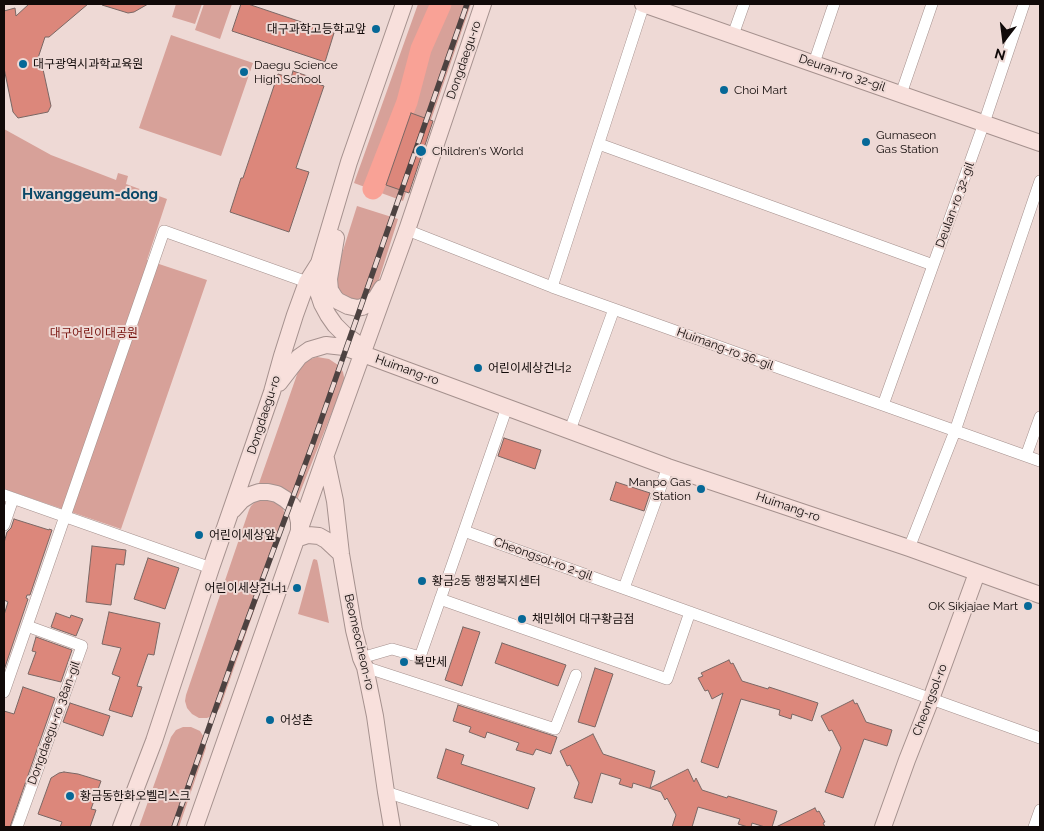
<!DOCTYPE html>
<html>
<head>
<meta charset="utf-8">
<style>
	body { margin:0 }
	#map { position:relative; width:1044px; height:831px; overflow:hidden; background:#eed9d5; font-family:Raleway,sans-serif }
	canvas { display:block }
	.frame { position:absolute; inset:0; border:5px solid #110a09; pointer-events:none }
	.north { position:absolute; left:979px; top:15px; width:50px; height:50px; -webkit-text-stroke:4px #eed9d5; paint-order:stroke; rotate:195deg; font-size:14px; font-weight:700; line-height:20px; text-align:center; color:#110a09 }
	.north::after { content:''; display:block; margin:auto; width:18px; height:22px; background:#110a09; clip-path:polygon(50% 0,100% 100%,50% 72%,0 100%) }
</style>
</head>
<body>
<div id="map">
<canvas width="1044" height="831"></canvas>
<div class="frame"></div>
<div class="north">N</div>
</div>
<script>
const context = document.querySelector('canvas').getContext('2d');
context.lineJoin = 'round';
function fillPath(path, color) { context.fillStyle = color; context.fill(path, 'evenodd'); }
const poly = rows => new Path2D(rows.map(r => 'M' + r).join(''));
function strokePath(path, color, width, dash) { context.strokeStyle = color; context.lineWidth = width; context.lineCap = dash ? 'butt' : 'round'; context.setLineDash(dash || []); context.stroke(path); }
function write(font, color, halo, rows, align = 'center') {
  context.font = font + ' Raleway,"Noto Sans KR",sans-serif'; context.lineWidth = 4; context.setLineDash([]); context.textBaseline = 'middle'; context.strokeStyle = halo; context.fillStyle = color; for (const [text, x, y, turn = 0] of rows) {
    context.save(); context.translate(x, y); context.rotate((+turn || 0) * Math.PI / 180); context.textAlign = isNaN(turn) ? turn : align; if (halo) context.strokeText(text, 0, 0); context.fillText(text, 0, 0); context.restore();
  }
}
const green = poly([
	[176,4,202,4,195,24,172,17],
	[204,4,232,4,220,39,195,30],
	[418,4,471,4,403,201,354,183],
	[171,35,253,63,221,156,139,128],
	[4,129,51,155,116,180,118,173,128,176,126,184,167,199,147,260,207,280,121,529,4,489],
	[357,206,398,219,374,295,348,304,333,282],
	[317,357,329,359,338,365,343,372,344,377,344,382,295,505,289,493,285,489,278,486,270,485,257,489,300,366,308,360],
	[270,498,282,506,286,517,285,522,220,708,216,713,212,716,207,718,199,718,192,714,187,708,185,701,186,695,249,510,251,506,256,501],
	[314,559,317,560,318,564,329,623,298,614,313,560],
	[183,727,191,727,200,731,205,739,206,748,179,827,139,827,171,737,176,730]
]);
const river = poly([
	[373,189,407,102,421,49,441,4]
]);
const building = poly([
	[29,4,88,4,49,37,45,37,38,58,41,60,51,106,48,112,18,118,13,112,4,68,4,11,15,8,16,16,29,4],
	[103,4,148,4,134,12,128,13,102,5,103,4],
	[241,4,248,4,334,33,325,62,232,31,241,4],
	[293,71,313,78,312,82,324,86,296,168,309,172,289,232,230,212,241,178,243,178,278,74,291,78,293,71],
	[411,113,433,121,409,193,386,185,411,113],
	[504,438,541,450,535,469,498,456,504,438],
	[616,482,650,493,644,511,610,500,616,482],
	[14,519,49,530,49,529,52,530,30,595,27,595,26,598,28,599,4,670,4,615,8,602,4,600,4,543,7,532,11,528,14,519],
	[92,546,126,550,124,565,116,564,111,605,86,602,92,546],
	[148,558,179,568,165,609,134,599,148,558],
	[109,612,160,623,154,655,148,654,137,686,142,687,132,717,109,710,120,677,112,674,121,648,102,644,109,612],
	[56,613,70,618,71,615,83,619,76,636,51,627,56,613],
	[463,627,480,632,462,686,445,680,463,627],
	[36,637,72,650,61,682,28,674,36,652,32,651,36,637],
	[502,643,566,665,558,686,495,663,502,643],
	[729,660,731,664,733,663,742,681,768,689,769,687,818,703,812,721,792,714,791,719,779,715,780,710,741,699,718,768,701,762,723,693,712,699,708,690,705,691,698,678,703,676,701,673,729,660],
	[595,668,613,674,595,727,578,722,595,668],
	[23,687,55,698,10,827,4,827,4,711,14,714,23,687],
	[853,700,855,704,857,703,866,722,892,730,887,746,864,739,843,798,825,792,841,748,832,730,829,731,821,716,853,700],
	[70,703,110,716,103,736,63,722,70,703],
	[458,705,557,737,551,754,536,749,533,755,516,750,519,743,487,732,485,738,469,732,471,727,453,721,458,705],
	[593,734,603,754,655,771,650,788,688,769,694,782,696,778,702,790,727,798,728,796,777,811,772,827,765,827,752,823,751,827,748,827,738,824,740,819,698,807,692,827,672,827,676,815,667,798,665,800,661,792,633,783,632,788,619,784,621,779,601,773,592,803,574,798,579,783,570,765,567,766,560,751,593,734],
	[446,749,464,755,461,764,535,788,528,809,437,778,446,749],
	[64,772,78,774,101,781,91,809,96,810,90,827,60,827,62,822,38,814,51,778,59,773,64,772],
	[815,808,817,812,819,811,825,822,823,823,825,827,776,827,815,808]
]);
const street = poly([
	[733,35,744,4],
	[814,63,834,4],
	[901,94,932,4],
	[599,144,933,265],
	[407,230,552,287,1040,461],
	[552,287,644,4],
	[883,405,984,123,1024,4],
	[570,430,614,309],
	[1026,456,1040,417],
	[4,495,211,568],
	[4,525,13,499],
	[464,531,507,407],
	[909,548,955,431,1040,181],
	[624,588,668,467],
	[440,599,667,679,690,612],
	[361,658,392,649,420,657,464,531,1040,738],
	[365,667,555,729,576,675],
	[4,692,164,231,307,282],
	[386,792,493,827],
	[17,827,82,646,27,626],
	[1034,827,1040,810]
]);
const secondary = poly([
	[643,4,1040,143],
	[336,238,329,279,330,290,335,298,338,301,348,306,357,308,362,307,370,303,376,298,382,288],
	[318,265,317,280,318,292,322,304,328,315,335,325,344,334,354,341,362,352],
	[279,383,299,357,309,350,326,345,344,347,668,467,909,548,1040,595],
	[326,459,335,501,341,554,354,630,361,658,365,667,375,716,386,792,392,827],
	[233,510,242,500,250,495,259,492,268,492,277,494,285,499,292,505,297,513,299,522,299,529],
	[296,539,308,535,319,536,326,540,341,554],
	[121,827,154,741,211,568,272,392,282,356,295,315,307,282,319,263,349,162,404,4],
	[195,827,325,457,407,230,483,4],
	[883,827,907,760,931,699,977,573]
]);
const rail = poly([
	[174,827,233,659,313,443,467,4]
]);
const markers = [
	[376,29,5,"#066897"],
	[23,64,5,"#066897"],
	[244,72,5,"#066897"],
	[724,90,5,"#066897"],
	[866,142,5,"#066897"],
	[421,151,6,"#066897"],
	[478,368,5,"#066897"],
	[701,489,5,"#066897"],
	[199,535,5,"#066897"],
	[422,581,5,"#066897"],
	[297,588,5,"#066897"],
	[1028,606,5,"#066897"],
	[522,619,5,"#066897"],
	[404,662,5,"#066897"],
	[270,720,5,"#066897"],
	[70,796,5,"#066897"]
];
const poiNames = [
	["대구과학고등학교앞",366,29,"right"],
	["대구광역시과학교육원",33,64],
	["Daegu Science",254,65],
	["High School",254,79],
	["Choi Mart",734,90],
	["Gumaseon",876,135],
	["Gas Station",876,149],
	["Children's World",432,151],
	["어린이세상건너2",488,368],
	["Manpo Gas",691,482,"right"],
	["Station",691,496,"right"],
	["어린이세상앞",209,535],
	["황금2동 행정복지센터",432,581],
	["어린이세상건너1",287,588,"right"],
	["OK Sikjajae Mart",1018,606,"right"],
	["채민헤어 대구황금점",532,619],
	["복만세",414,662],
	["어성촌",280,720],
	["황금동한화오벨리스크",80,796]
];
const streetNames = [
	["Dongdaegu-ro",464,60,-71],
	["Deuran-ro 32-gil",842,73,19],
	["Deulan-ro 32-gil",955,205,-70],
	["Huimang-ro 36-gil",725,349,20],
	["Huimang-ro",407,370,20],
	["Dongdaegu-ro",264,415,-72],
	["Huimang-ro",788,507,19],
	["Cheongsol-ro 2-gil",543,559,20],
	["Beomeocheon-ro",359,642,77],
	["Cheongsol-ro",930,700,-69],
	["Dongdaegu-ro 38an-gil",54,723,-70]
];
const parkNames = [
	["대구어린이대공원",94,333]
];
const quarterNames = [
	["Hwanggeum-dong",90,194]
];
fillPath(green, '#d7a199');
strokePath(river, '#f9a296', 21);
fillPath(building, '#dc877b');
strokePath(building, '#7a6764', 1);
strokePath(street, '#a5918e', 12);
strokePath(secondary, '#a5918e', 18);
strokePath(street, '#fff', 11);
strokePath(secondary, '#f8e0dc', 16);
strokePath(rail, '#4d4241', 5.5);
strokePath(rail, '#eed9d5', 4, [11]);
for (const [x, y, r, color] of markers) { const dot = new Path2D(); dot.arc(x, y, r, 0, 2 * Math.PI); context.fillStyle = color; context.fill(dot); strokePath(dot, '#eed9d5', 2); }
write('12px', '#110a09', '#eed9d5', poiNames, 'left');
write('12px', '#110a09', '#eed9d5', streetNames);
write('12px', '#77120e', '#eed9d5', parkNames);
write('bold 15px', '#0a4868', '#eed9d5', quarterNames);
</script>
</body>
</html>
